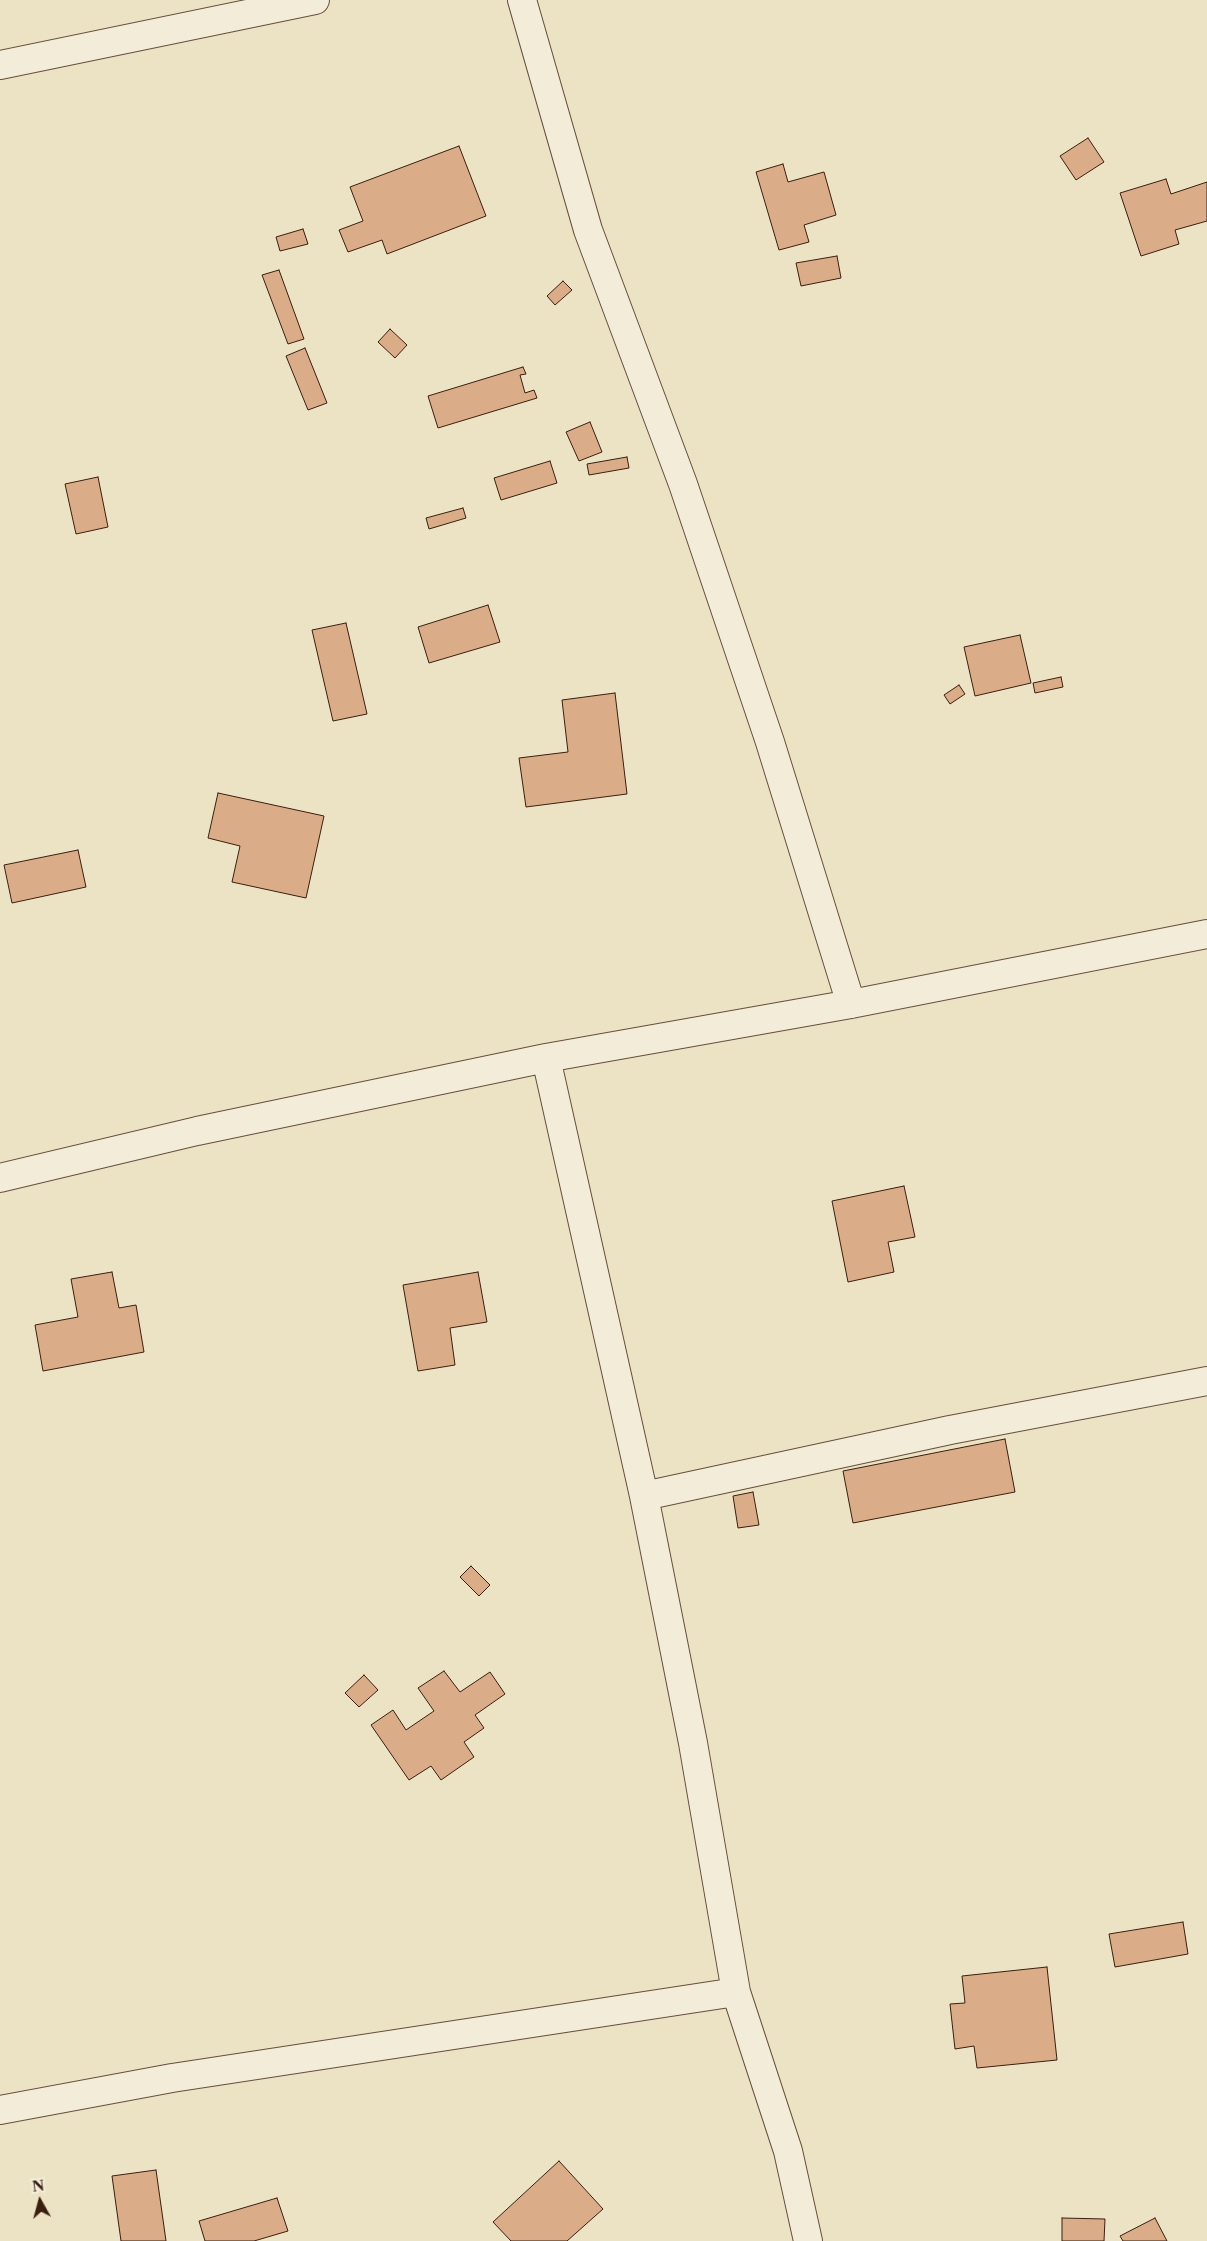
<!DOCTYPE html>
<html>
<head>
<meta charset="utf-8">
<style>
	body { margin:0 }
	#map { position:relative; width:1207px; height:2241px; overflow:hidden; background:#ece2c4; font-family:"Libre Caslon Text",serif }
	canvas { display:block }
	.north { position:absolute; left:15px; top:2176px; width:50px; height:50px; -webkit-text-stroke:4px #f3ecd9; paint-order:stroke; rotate:353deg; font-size:14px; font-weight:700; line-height:20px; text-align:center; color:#3a1e0f }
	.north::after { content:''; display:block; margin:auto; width:18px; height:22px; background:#3a1e0f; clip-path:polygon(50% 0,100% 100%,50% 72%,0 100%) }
</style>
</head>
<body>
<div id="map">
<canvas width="1207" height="2241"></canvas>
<div class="north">N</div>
</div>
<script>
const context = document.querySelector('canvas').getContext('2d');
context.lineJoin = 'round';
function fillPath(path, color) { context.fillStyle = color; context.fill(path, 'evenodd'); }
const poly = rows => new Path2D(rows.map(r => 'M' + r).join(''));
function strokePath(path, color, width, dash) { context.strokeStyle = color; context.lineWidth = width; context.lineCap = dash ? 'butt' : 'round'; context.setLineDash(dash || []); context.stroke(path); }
const building = poly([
	[1088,138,1104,162,1076,180,1060,156,1088,138],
	[459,146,486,216,387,254,382,240,348,252,339,230,363,221,350,187,459,146],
	[783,164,788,182,824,172,836,215,804,225,809,242,779,250,756,172,783,164],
	[1166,179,1171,194,1207,182,1207,221,1175,230,1179,244,1141,256,1120,193,1166,179],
	[303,229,308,244,280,251,276,237,303,229],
	[837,256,841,278,801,286,796,263,837,256],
	[279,270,304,339,288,344,262,275,279,270],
	[563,281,572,290,555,305,547,296,563,281],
	[390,329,407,345,395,358,378,342,390,329],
	[305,348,327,403,308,410,286,356,305,348],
	[523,367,526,374,520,375,525,393,534,390,537,398,438,428,428,396,523,367],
	[590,422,602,452,579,461,566,432,590,422],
	[627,457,629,468,589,475,587,464,627,457],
	[550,461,557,483,501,500,494,478,550,461],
	[98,477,108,527,76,534,65,484,98,477],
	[463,508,466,518,429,529,426,518,463,508],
	[488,605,500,642,429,663,418,627,488,605],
	[346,623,367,714,333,721,312,630,346,623],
	[1020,635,1031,683,975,696,964,647,1020,635],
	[1061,677,1063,687,1035,693,1033,683,1061,677],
	[959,685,965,694,950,704,944,695,959,685],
	[615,693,627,794,526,807,519,758,568,752,562,700,615,693],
	[218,793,324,816,306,898,232,882,240,846,208,838,218,793],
	[78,850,86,887,12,903,4,865,78,850],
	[904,1186,915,1237,888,1242,894,1272,848,1282,832,1201,904,1186],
	[112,1272,119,1308,136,1305,144,1352,43,1371,35,1325,78,1317,71,1279,112,1272],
	[478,1272,487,1322,450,1328,455,1365,418,1371,403,1285,478,1272],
	[1005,1439,1015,1492,853,1523,843,1471,1005,1439],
	[753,1492,759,1525,738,1528,733,1496,753,1492],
	[471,1566,490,1585,479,1596,460,1577,471,1566],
	[444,1671,460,1692,490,1672,505,1694,475,1715,484,1728,464,1742,474,1757,441,1780,431,1766,409,1780,371,1725,393,1710,406,1730,434,1711,418,1688,444,1671],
	[364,1675,378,1690,359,1707,345,1693,364,1675],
	[1183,1922,1188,1954,1115,1967,1109,1934,1183,1922],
	[1047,1967,1057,2060,977,2068,974,2046,955,2049,950,2004,965,2003,962,1976,1047,1967],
	[559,2161,603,2209,567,2241,511,2241,493,2222,559,2161],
	[156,2170,166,2241,121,2241,112,2176,156,2170],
	[277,2198,288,2231,254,2241,205,2241,199,2221,277,2198],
	[1062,2218,1105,2219,1104,2241,1062,2241,1062,2218],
	[1155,2218,1167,2241,1123,2241,1120,2236,1155,2218]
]);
const minor = poly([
	[522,0,588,230,683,484,770,742,851,1004],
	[0,65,315,0],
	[546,1058,644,1496,693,1743,736,1992,788,2151,808,2241],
	[0,1178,197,1131,546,1058,851,1004,1207,934],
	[644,1496,950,1430,1207,1381],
	[0,2110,172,2078,736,1992]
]);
fillPath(building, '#daad88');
strokePath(building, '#3a1e0f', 1);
strokePath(minor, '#664f3c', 30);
strokePath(minor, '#f3ecd9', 28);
</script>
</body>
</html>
